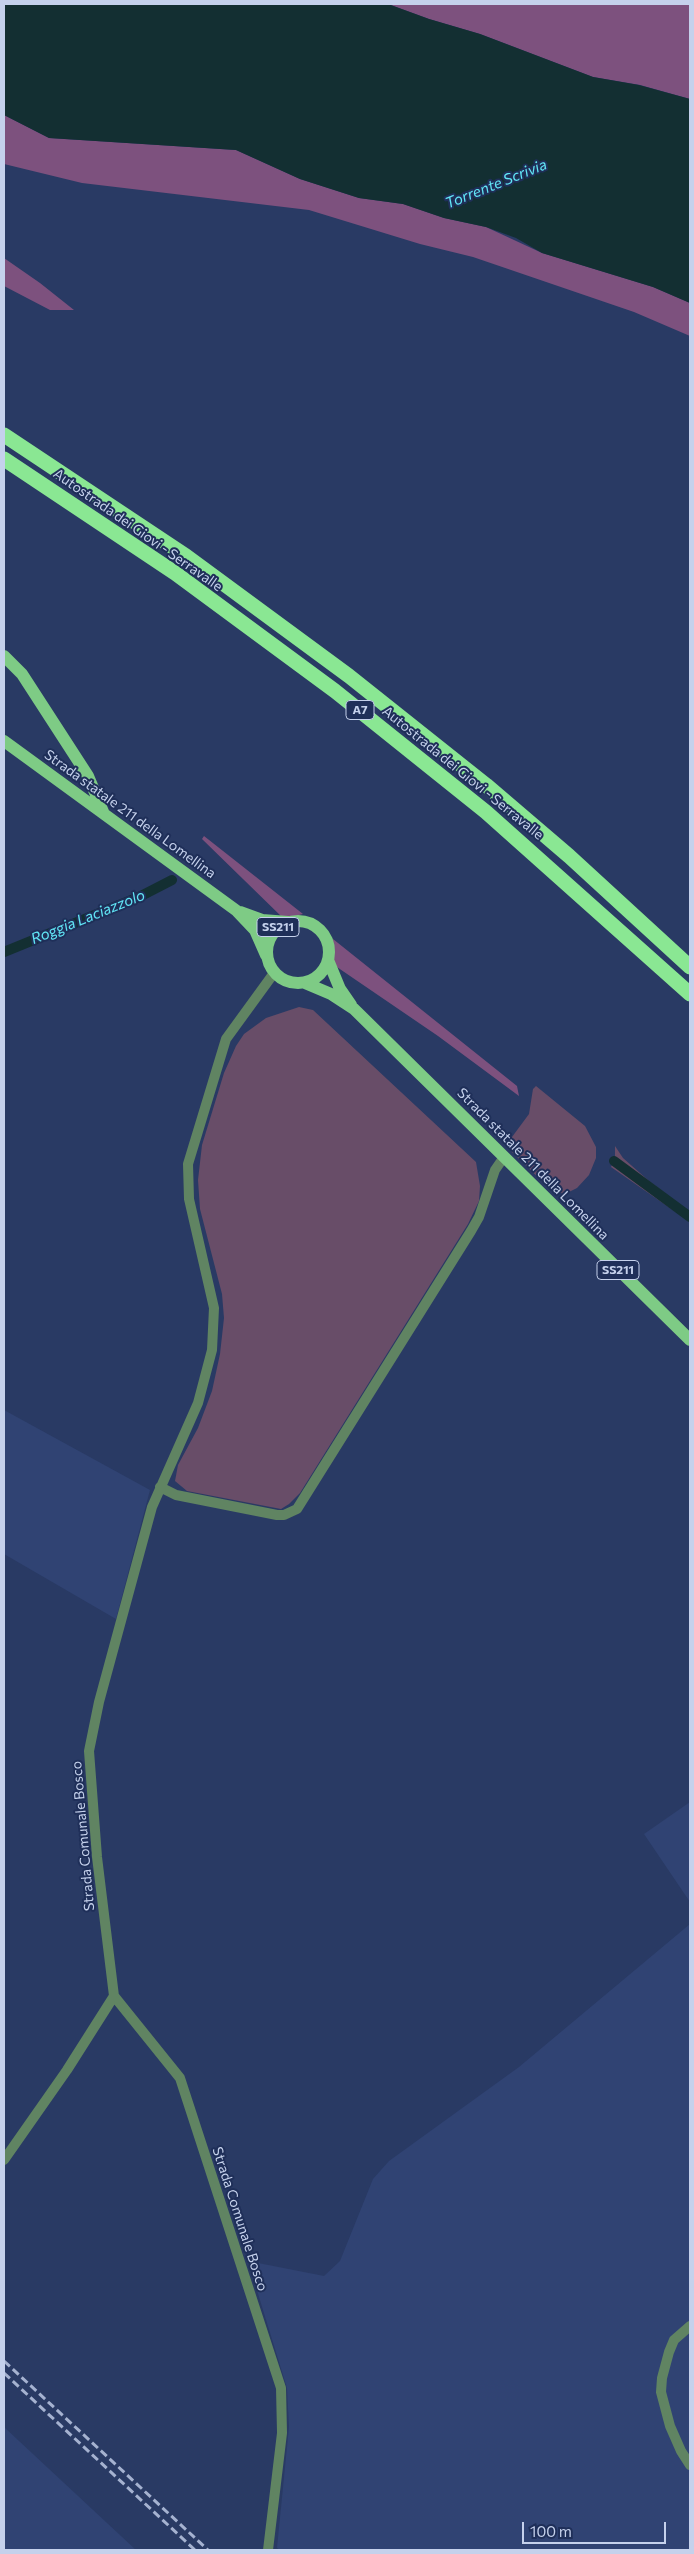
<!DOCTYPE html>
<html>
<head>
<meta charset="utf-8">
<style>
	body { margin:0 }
	#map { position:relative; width:694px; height:2554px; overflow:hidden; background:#293a64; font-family:Commissioner,sans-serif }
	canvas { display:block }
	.frame { position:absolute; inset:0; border:5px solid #c5d1ec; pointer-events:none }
	.scale { position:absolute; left:522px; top:2522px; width:144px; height:22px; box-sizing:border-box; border:2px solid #c5d1ec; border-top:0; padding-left:6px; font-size:15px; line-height:18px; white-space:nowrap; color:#c5d1ec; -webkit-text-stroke:4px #1f2f59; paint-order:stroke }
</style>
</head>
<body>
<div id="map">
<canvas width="694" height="2554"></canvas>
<div class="frame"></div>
<div class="scale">100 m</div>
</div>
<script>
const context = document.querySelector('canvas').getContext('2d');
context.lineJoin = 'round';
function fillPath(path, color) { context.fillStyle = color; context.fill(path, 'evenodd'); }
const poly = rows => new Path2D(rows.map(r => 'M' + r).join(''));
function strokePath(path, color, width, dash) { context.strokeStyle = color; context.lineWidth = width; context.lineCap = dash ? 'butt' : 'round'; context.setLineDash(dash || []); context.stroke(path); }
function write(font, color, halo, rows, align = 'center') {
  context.font = font + ' Commissioner,sans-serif'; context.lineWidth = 4; context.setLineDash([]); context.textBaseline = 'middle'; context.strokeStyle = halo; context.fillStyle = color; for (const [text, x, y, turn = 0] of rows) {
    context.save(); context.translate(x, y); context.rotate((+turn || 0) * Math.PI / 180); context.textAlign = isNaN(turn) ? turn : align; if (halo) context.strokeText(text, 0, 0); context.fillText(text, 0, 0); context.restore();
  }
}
const built = poly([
	[4,1410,150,1490,116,1619,4,1554],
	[690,1802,690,1902,644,1834],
	[690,1924,690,2550,280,2550,277,2548,289,2427,287,2388,248,2261,324,2276,340,2261,373,2179,389,2161,519,2067],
	[4,2427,136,2550,4,2550]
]);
const green = poly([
	[299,1007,313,1010,476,1162,480,1186,479,1201,468,1224,300,1493,289,1504,281,1509,187,1491,175,1481,178,1465,198,1428,212,1391,220,1354,224,1318,222,1294,200,1209,198,1180,202,1145,224,1073,236,1046,244,1034,266,1018],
	[536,1086,585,1126,596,1147,596,1158,589,1175,577,1188,565,1194,552,1191,511,1151,512,1137,529,1114,533,1089],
	[615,1146,623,1158,649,1181,690,1212,690,1222,611,1167,615,1158]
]);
const forest = poly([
	[388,4,690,4,690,99,640,85,593,77,480,34,429,19],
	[4,115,49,138,236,150,300,179,359,198,403,204,444,218,486,227,542,253,653,287,690,303,690,336,634,312,473,257,420,244,309,210,82,183,4,164],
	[4,258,40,283,74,310,50,310,4,286],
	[204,836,303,914,284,919,202,839],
	[333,939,517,1086,519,1096,438,1036,331,963]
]);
const water = poly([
	[4,4,388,4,429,19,480,34,593,77,639,85,690,99,690,303,653,287,542,253,516,238,486,227,444,218,403,204,359,198,300,179,236,150,49,138,4,115]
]);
const canal = poly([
	[4,952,139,897,172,880],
	[614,1161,690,1217]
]);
const minor = poly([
	[160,1487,176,1495,277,1515,284,1515,297,1509,471,1231,479,1217,495,1170,504,1157],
	[4,2160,67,2070,114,1996],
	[690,2326,674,2340,669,2352,662,2378,661,2392,670,2426,681,2451,690,2465],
	[268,2550,282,2433,281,2388,180,2078,114,1996,97,1857,89,1751,99,1702,152,1507,198,1403,212,1350,214,1308,189,1199,188,1164,226,1039,274,973]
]);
const major = poly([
	[4,656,22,674,88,776,104,814],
	[4,741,237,911,255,930,266,955],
	[240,912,262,920,288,922],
	'267 952a31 31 0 1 1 62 0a31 31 0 1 1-62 0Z',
	[328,960,340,989,351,1005],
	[305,983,331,994,354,1009,690,1340]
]);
const highway = poly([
	[4,435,186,556,349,676,486,785,569,856,690,967],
	[4,459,175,573,335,691,486,812,690,994]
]);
const rail = poly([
	[4,2361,208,2550],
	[4,2373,195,2550]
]);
const shields = [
	[360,710,28],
	[278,927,42],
	[618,1270,42]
];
const shieldNames = [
	["A7",360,710],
	["SS211",278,927],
	["SS211",618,1270]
];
const streetNames = [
	["Autostrada dei Giovi - Serravalle",138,530,35],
	["Autostrada dei Giovi - Serravalle",463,773,39],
	["Strada statale 211 della Lomellina",130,814,36],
	["Strada statale 211 della Lomellina",533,1164,45],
	["Strada Comunale Bosco",83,1836,-95],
	["Strada Comunale Bosco",240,2219,72]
];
const waterNames = [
	["Torrente Scrivia",496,184,-22],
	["Roggia Laciazzolo",88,917,-22]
];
fillPath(built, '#304373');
fillPath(green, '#684d68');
fillPath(forest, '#7d517e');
fillPath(water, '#132f32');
strokePath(canal, '#132f32', 10);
strokePath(minor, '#608462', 10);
strokePath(major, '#7ecb85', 12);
strokePath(highway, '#8ae793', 15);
strokePath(rail, '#a5b2d0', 3, [8, 4]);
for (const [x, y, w] of shields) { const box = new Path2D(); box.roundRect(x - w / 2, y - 9.5, w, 19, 4); context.fillStyle = '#1f2f59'; context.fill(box); strokePath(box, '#c5d1ec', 1); }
write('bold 12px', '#c5d1ec', null, shieldNames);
write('14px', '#c5d1ec', '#1f2f59', streetNames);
write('italic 15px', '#61e5f5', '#1f2f59', waterNames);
</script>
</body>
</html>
